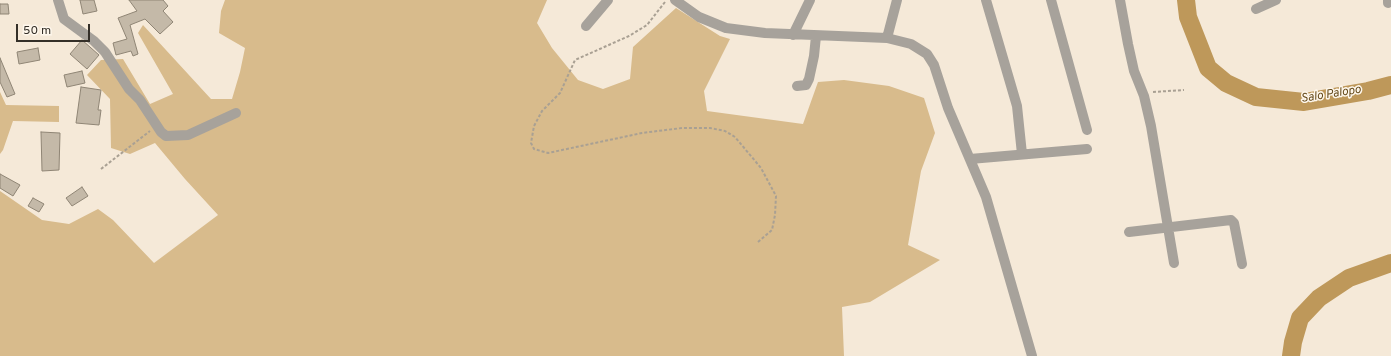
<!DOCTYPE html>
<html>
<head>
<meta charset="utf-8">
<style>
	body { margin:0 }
	#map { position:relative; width:1391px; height:356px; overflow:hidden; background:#f5e9d8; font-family:Overpass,sans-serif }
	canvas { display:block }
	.scale { position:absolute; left:16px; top:24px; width:74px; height:18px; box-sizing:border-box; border:2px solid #342f28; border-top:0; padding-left:5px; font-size:12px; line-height:14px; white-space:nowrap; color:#342f28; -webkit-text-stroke:3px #fef7ec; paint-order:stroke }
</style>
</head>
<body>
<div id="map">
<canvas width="1391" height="356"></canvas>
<div class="scale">50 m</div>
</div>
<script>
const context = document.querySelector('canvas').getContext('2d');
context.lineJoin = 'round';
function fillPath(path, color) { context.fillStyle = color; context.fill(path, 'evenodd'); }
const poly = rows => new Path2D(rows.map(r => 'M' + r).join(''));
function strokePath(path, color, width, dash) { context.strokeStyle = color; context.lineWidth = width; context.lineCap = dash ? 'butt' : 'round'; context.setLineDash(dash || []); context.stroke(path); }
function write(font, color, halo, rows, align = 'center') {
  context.font = font + ' Overpass,sans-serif'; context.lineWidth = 3; context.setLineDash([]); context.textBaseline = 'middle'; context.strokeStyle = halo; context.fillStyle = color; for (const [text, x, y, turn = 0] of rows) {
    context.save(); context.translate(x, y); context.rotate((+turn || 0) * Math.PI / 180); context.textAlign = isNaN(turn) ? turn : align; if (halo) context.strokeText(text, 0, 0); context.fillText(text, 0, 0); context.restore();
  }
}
const green = poly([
	[225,0,547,0,537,23,552,48,578,80,603,89,630,79,633,47,676,8,720,36,730,39,704,91,707,111,803,124,818,82,844,80,889,86,924,98,935,133,921,171,908,245,940,260,870,302,842,307,844,356,0,356,0,191,42,220,69,224,98,209,113,220,154,263,218,215,185,179,155,143,130,154,111,148,110,99,87,75,101,60,123,59,150,104,173,94,138,33,143,25,211,99,232,99,240,72,245,48,219,33,221,11],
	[0,92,6,105,59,106,59,122,13,121,3,150,0,154]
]);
const river = poly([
	[1186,0,1188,17,1208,68,1226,83,1256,97,1304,102,1368,91,1391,85],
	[1291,356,1293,342,1300,318,1319,298,1349,278,1391,263]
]);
const building = poly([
	[80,0,94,0,97,11,83,14,80,0],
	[129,0,163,0,168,6,163,11,173,22,160,34,145,19,130,25,138,54,133,56,131,51,116,55,113,43,127,39,118,18,137,11,129,0],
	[0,4,8,4,9,14,0,14,0,4],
	[82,40,99,55,87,69,70,54,82,40],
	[38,48,40,60,19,64,17,52,38,48],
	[0,58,15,94,7,97,0,82,0,58],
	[82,71,85,83,67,87,64,75,82,71],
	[81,87,101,90,98,110,101,110,99,125,76,123,81,87],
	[41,132,60,133,59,170,42,171,41,132],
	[0,174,20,185,13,196,0,188,0,174],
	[82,187,88,196,72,206,66,198,82,187],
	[33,198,44,204,39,212,28,206,33,198]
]);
const path = poly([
	[665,2,647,25,629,36,575,60,560,93,542,111,534,126,531,143,534,149,548,153,642,133,682,128,710,128,725,131,735,137,761,168,776,196,775,215,772,230,758,242],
	[1153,92,1184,90],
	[101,169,150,131]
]);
const minor = poly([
	[58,0,64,19,94,41,105,52,129,89,140,100,161,132,166,136,188,135,236,113],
	[675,0,699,17,726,28,765,33,887,38,911,44,927,54,934,65,948,108,986,197,1032,356],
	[986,0,1017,106,1022,154],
	[1051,0,1087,130],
	[1120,0,1128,44,1134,71,1144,96,1151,126,1174,263],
	[1388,3,1388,0],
	[1256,9,1276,0],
	[586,26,608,0],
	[793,35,810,0],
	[887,38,897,0],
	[797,86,806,85,809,79,814,56,816,36],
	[970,159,1087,149],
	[1129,232,1231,220,1234,223,1242,264]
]);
const waterNames = [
	["Salo Palopo",1331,95,-9]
];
fillPath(green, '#d8bb8c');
strokePath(river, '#be985a', 18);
fillPath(building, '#c4b9a8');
strokePath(building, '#8f8575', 1);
strokePath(path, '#a9a093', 2, [3, 2]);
strokePath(minor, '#a7a29b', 10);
write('italic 12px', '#624717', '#fef7ec', waterNames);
</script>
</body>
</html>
